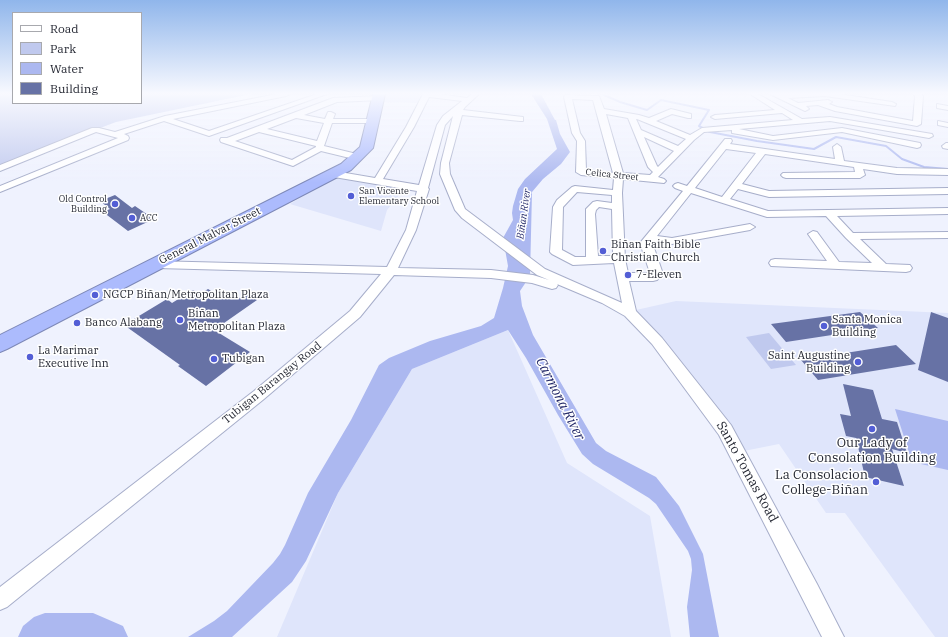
<!DOCTYPE html>
<html>
<head>
<meta charset="utf-8">
<style>
	body { margin:0 }
	#map { position:relative; width:948px; height:637px; overflow:hidden; background:#eff2fe; font-family:"IBM Plex Serif",serif }
	canvas { display:block }
	.legend { position:absolute; left:12px; top:12px; width:130px; height:92px; box-sizing:border-box; background:#fff; border:1px solid #a8a9ae; margin:0; padding:5px 7px; list-style:none; font-size:12px; color:#262934 }
	.legend li { display:flex; align-items:center; gap:8px; height:20px }
	.legend b { width:20px; border:1px solid #a8a9ae }
</style>
</head>
<body>
<div id="map">
<canvas width="948" height="637"></canvas>
<ul class="legend">
<li><b style="height:5px;background:#fff"></b>Road</li>
<li><b style="height:11px;background:#c0c9ee"></b>Park</li>
<li><b style="height:11px;background:#acb8f0"></b>Water</li>
<li><b style="height:11px;background:#6772a5"></b>Building</li>
</ul>
</div>
<script>
const context = document.querySelector('canvas').getContext('2d');
context.lineJoin = 'round';
function fillPath(path, color) { context.fillStyle = color; context.fill(path, 'evenodd'); }
const poly = rows => new Path2D(rows.map(r => 'M' + r).join(''));
function strokePath(path, color, width, dash) { context.strokeStyle = color; context.lineWidth = width; context.lineCap = dash ? 'butt' : 'round'; context.setLineDash(dash || []); context.stroke(path); }
function write(font, color, halo, rows, align = 'center') {
  context.font = font + ' "IBM Plex Serif",serif'; context.lineWidth = 3; context.setLineDash([]); context.textBaseline = 'middle'; context.strokeStyle = halo; context.fillStyle = color; for (const [text, x, y, turn = 0] of rows) {
    context.save(); context.translate(x, y); context.rotate((+turn || 0) * Math.PI / 180); context.textAlign = isNaN(turn) ? turn : align; if (halo) context.strokeText(text, 0, 0); context.fillText(text, 0, 0); context.restore();
  }
}
const built = poly([
	[383,94,418,94,424,95,419,103,382,102],
	[338,175,405,188,387,210,381,231,290,204],
	[676,301,948,313,948,637,935,637,845,513,826,513,779,444,744,451,640,318,636,310],
	[508,330,567,463,650,516,671,637,277,637,338,493,412,369]
]);
const green = poly([
	[0,94,13,94,13,103,141,103,141,94,251,94,116,122,0,166],
	[769,333,796,365,771,369,746,337]
]);
const water = poly([
	[531,94,541,94,555,120,556,120,560,134,570,152,561,164,543,179,532,192,530,276,520,291,522,306,533,335,596,443,606,451,656,477,679,506,703,554,719,637,690,637,687,607,692,570,691,559,688,551,656,504,649,498,593,464,582,454,558,415,526,358,508,330,412,369,338,493,306,561,292,582,232,637,188,637,214,621,227,611,273,563,280,554,285,545,308,493,351,420,379,365,389,358,430,341,481,326,494,318,503,288,508,266,503,238,513,220,512,213,513,206,518,189,525,179,557,149,547,119],
	[895,409,948,421,948,470,912,462]
]);
const stream = poly([
	[602,94,620,102,647,110,661,100,709,110,699,126,710,132,757,141,814,149,836,137,886,146,902,159,924,167,948,169]
]);
const river = poly([
	[45,613,93,613,123,626,128,637,18,637,23,626,34,617,45,613]
]);
const building = poly([
	[115,195,132,208,135,206,154,219,128,231,103,212,110,209,100,201],
	[208,289,220,296,227,291,240,298,247,294,257,300,214,330,250,352,206,386,178,366,180,365,124,325,167,299,172,303,193,290,200,294],
	[860,312,878,328,786,342,771,324],
	[931,312,948,318,948,382,918,370],
	[896,345,916,364,818,380,801,360],
	[843,384,873,390,882,419,897,422,907,453,892,449,904,486,865,477,856,438,846,436,840,414,851,416]
]);
const minor = poly([
	[277,94,290,94,286,96,173,119,209,131,317,94,327,94,209,136,164,121,124,134,128,136,129,138,128,140,0,192,0,186,118,138,96,132,0,171,0,165,92,128,99,128,115,132,165,116,277,94],
	[423,94,439,94,467,98,472,94,479,94,465,107,463,110,523,117,523,121,520,121,462,115,449,163,450,174,465,209,545,269,622,303,614,263,573,265,552,254,550,252,553,207,557,200,572,187,575,186,613,190,614,178,581,175,576,172,577,141,572,133,564,97,565,95,599,96,604,109,639,115,649,118,671,109,691,114,691,118,688,118,672,114,656,121,690,135,702,128,793,120,782,113,715,119,711,117,715,115,775,110,750,94,758,94,802,119,830,117,932,134,933,136,929,138,830,121,739,129,773,136,842,128,920,143,921,145,920,147,917,148,842,132,773,140,732,133,732,130,704,132,694,140,658,177,664,179,666,181,664,183,623,179,622,193,625,259,628,273,650,273,640,243,683,191,675,188,673,186,675,184,678,183,687,186,725,139,731,139,732,141,730,144,835,159,833,147,837,144,841,147,844,161,897,168,948,169,948,175,897,174,863,169,865,175,860,178,786,178,783,177,781,175,783,173,855,172,854,167,765,154,742,184,769,191,948,188,948,194,769,197,738,189,730,199,768,211,948,208,948,214,837,216,853,233,948,232,948,238,860,239,886,264,910,265,912,268,910,271,906,272,771,266,769,263,771,260,775,259,827,261,808,234,813,231,817,232,839,262,872,263,846,238,826,216,767,217,691,193,657,236,672,238,750,224,755,227,750,230,672,244,652,242,663,274,657,280,653,281,629,281,636,311,662,338,731,425,817,584,844,637,822,637,719,435,652,344,625,316,602,303,557,284,558,285,556,288,552,289,532,283,491,278,394,275,360,317,264,399,7,607,0,610,0,587,254,391,350,311,381,274,157,268,153,267,151,264,153,261,387,267,406,230,417,191,334,177,329,174,334,171,375,178,406,127,423,94],
	[429,97,462,101,443,116,437,125,419,185,383,179,414,127,429,97],
	[572,99,593,100,613,173,586,170,585,141,580,133,572,99],
	[606,114,628,118,648,167,653,172,650,175,623,173,606,114],
	[453,116,441,163,440,174,455,210,462,218,537,275,549,280,533,275,491,270,398,268,416,230,429,189,428,188,445,125,453,116],
	[636,119,637,119,686,139,678,146,641,130,636,119],
	[644,137,674,151,658,167,657,166,644,137],
	[726,149,756,153,722,197,695,188,726,149],
	[577,192,612,195,612,203,597,201,593,202,586,209,586,257,575,257,562,250,563,207,577,192],
	[599,207,612,209,613,256,598,256,595,214,596,210,599,207],
	[770,94,839,94,892,102,896,104,895,106,825,96,788,98,798,103,828,100,832,102,829,104,837,107,913,121,915,96,913,94,921,94,923,96,921,124,917,126,835,111,818,105,806,106,809,109,805,111,770,94],
	[378,96,381,96,381,100,337,102,304,115,325,119,328,112,331,112,335,114,333,119,377,119,378,121,374,123,332,123,324,146,361,155,362,157,361,159,358,160,321,151,293,166,221,142,220,140,221,138,227,138,333,98,378,96],
	[296,118,324,123,317,141,267,129,296,118],
	[259,132,316,146,316,147,292,160,235,141,259,132],
	[937,104,948,106,948,110,937,108,937,104],
	[938,121,948,123,948,127,938,125,938,121],
	[946,143,948,143,948,149,943,148,942,146,946,143]
]);
const highway = poly([
	[373,94,385,94,373,148,351,170,7,349,0,352,0,335,341,164,360,147,373,94]
]);
const markers = [
	[351,196,4,"#535ed5"],
	[115,204,4,"#535ed5"],
	[132,218,4,"#535ed5"],
	[603,251,4,"#535ed5"],
	[628,275,4,"#535ed5"],
	[95,295,4,"#535ed5"],
	[180,320,4,"#535ed5"],
	[77,323,4,"#535ed5"],
	[824,326,4,"#535ed5"],
	[30,357,4,"#535ed5"],
	[214,359,4,"#535ed5"],
	[858,362,4,"#535ed5"],
	[872,429,4,"#535ed5"],
	[876,482,4,"#535ed5"]
];
const farStreetnames = [
	["Celica Street",612,175,6]
];
const farPoinames = [
	["San Vicente",359,191],
	["Elementary School",359,201],
	["Old Control",107,199,"right"],
	["Building",107,209,"right"],
	["ACC",140,218]
];
const farWaternames = [
	["Biñan River",524,214,-82]
];
const streetNames = [
	["General Malvar Street",210,236,-27],
	["Tubigan Barangay Road",272,383,-39]
];
const poiNames = [
	["Biñan Faith Bible",611,245],
	["Christian Church",611,258],
	["7-Eleven",636,275],
	["NGCP Biñan/Metropolitan Plaza",103,295],
	["Biñan",188,314],
	["Metropolitan Plaza",188,327],
	["Santa Monica",832,320],
	["Building",832,333],
	["Banco Alabang",85,323],
	["La Marimar",38,351],
	["Executive Inn",38,364],
	["Saint Augustine",850,356,"right"],
	["Building",850,369,"right"],
	["Tubigan",222,359]
];
const nearPoinames = [
	["Our Lady of",872,443],
	["Consolation Building",872,458],
	["La Consolacion",868,475,"right"],
	["College-Biñan",868,490,"right"]
];
const nearStreetnames = [
	["Santo Tomas Road",747,472,61]
];
const nearWaternames = [
	["Carmona River",560,399,63]
];
fillPath(built, '#dfe5fb');
fillPath(green, '#c0c9ee');
fillPath(water, '#acb8f0');
strokePath(stream, '#acb8f0', 2);
fillPath(river, '#acb8f0');
fillPath(building, '#6772a5');
strokePath(minor, '#a7aeca', 2);
strokePath(highway, '#7d88b7', 2);
fillPath(minor, '#fff');
fillPath(highway, '#acbbfd');
const sky = context.createLinearGradient(0, 0, 0, 183);
sky.addColorStop(0, '#90b6eb');
sky.addColorStop(0.51, '#f8f9ff');
sky.addColorStop(1, '#f8f9ff00');
context.fillStyle = sky;
context.fillRect(0, 0, 948, 183);
for (const [x, y, r, color] of markers) { const dot = new Path2D(); dot.arc(x, y, r, 0, 2 * Math.PI); context.fillStyle = color; context.fill(dot); strokePath(dot, '#fff', 1.5); }
write('9px', '#262934', '#fff', farStreetnames);
write('9px', '#262934', '#fff', farPoinames, 'left');
write('italic 10px', '#232868', '#fff', farWaternames);
write('11px', '#262934', '#fff', streetNames);
write('11px', '#262934', '#fff', poiNames, 'left');
write('13px', '#262934', '#fff', nearPoinames);
write('13px', '#262934', '#fff', nearStreetnames);
write('italic 14px', '#232868', '#fff', nearWaternames);
</script>
</body>
</html>
